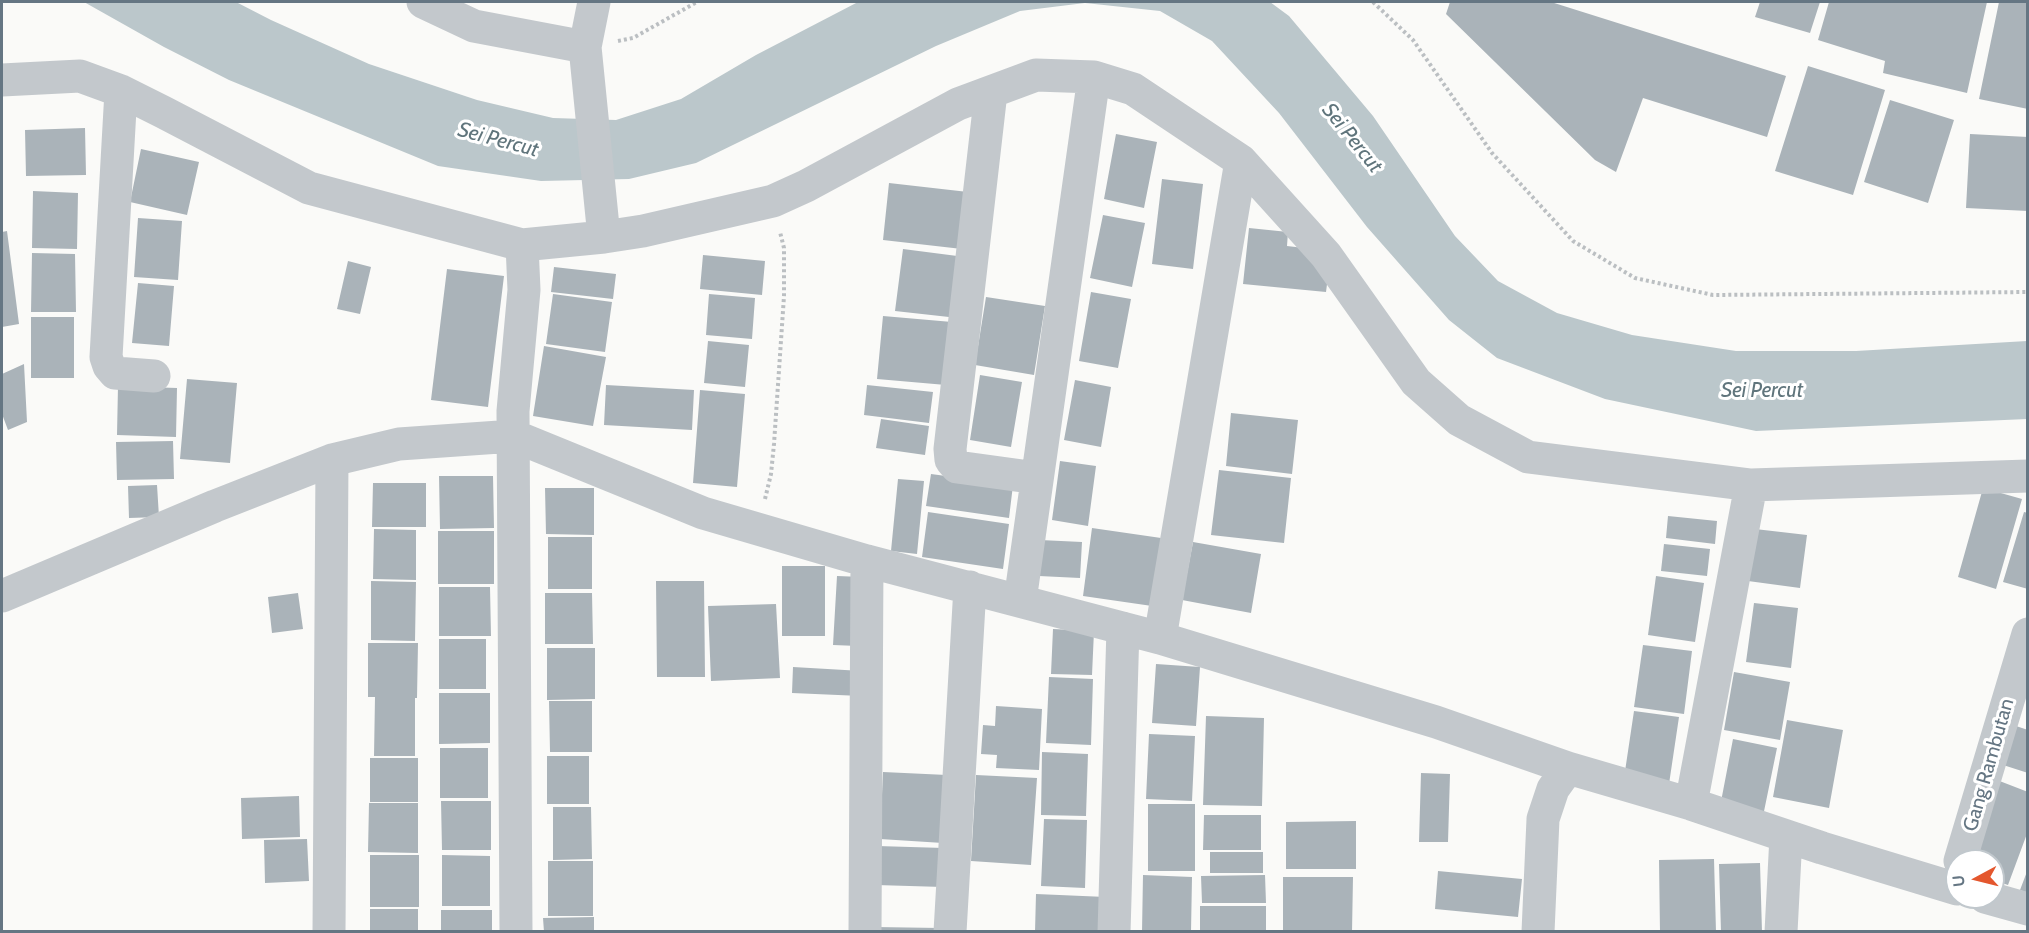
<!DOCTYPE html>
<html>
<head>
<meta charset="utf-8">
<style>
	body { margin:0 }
	#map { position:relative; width:2029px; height:933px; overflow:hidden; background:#fafaf8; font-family:Cabin,sans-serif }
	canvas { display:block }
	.frame { position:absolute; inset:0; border:3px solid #657683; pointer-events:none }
	.north { position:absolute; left:1945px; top:849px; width:60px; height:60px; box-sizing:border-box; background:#fff; border:2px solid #c1c8cd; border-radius:50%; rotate:263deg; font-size:16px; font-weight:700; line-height:24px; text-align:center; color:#657683 }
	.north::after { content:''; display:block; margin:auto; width:21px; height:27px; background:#e4572e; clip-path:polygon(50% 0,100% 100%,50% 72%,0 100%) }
</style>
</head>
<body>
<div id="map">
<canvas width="2029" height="933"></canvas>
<div class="frame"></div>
<div class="north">U</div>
</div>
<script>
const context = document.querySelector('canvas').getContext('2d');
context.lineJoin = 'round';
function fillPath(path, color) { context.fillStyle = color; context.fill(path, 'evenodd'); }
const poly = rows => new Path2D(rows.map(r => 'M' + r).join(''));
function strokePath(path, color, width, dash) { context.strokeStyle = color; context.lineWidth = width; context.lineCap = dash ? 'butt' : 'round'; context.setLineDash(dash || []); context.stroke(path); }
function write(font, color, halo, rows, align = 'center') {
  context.font = font + ' Cabin,sans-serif'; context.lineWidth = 6; context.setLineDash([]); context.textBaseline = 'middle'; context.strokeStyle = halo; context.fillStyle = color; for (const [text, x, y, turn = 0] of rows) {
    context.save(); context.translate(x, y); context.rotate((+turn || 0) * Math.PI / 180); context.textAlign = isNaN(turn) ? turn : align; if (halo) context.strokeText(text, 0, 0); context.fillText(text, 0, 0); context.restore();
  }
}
const water = poly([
	[84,2,236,2,271,20,369,64,477,100,553,118,616,120,681,99,756,55,858,2,1270,2,1289,16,1373,116,1455,236,1498,281,1557,313,1632,335,1736,351,1856,351,2027,341,2027,419,1756,431,1605,399,1497,358,1449,320,1367,227,1279,113,1212,41,1160,11,1085,3,1020,11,936,46,696,163,629,179,541,181,438,166,229,80,164,47]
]);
const building = poly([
	[1450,2,1551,2,1786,76,1767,137,1643,98,1616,172,1595,160,1446,14],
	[1760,2,1820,2,1810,33,1755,17],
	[1829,2,1987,2,1967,93,1883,73,1885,61,1818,40],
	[1999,2,2028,2,2028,109,1979,99],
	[1808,66,1885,90,1853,195,1775,171],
	[1890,100,1954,120,1928,203,1864,182],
	[85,128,86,175,26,176,25,130],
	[1116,134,1157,142,1144,208,1104,199],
	[1970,134,2028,137,2028,211,1966,208],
	[141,149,199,162,187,215,130,202],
	[1162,179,1203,184,1193,269,1152,264],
	[889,183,968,192,962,249,883,240],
	[33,191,78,193,77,249,32,248],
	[1103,215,1145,223,1132,287,1090,278],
	[138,218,182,221,178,280,134,277],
	[1249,228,1288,232,1287,246,1321,250,1330,261,1326,292,1243,284],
	[7,231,19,324,2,327,2,232],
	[903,249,965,257,958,318,895,311],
	[32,253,75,254,76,312,31,312],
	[703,255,765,261,762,295,700,289],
	[348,261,371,267,360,314,337,309],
	[554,267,616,274,613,299,551,292],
	[447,269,504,276,488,407,431,400],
	[138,283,174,286,169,346,132,343],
	[1091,292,1131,299,1118,368,1079,361],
	[553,294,612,302,605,352,546,344],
	[709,294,755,298,752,339,706,335],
	[986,297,1045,306,1034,375,975,365],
	[883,316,952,322,946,385,877,379],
	[31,317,74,317,74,378,31,378],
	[708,341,749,345,745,387,704,383],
	[544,346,606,357,593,426,533,416],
	[24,364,27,422,8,430,2,414,2,374],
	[980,375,1022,382,1011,447,970,440],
	[187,379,237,383,230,463,180,459],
	[1075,380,1111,387,1101,447,1064,440],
	[606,385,694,390,692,430,604,425],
	[867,385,933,392,929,423,864,415],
	[118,386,177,388,176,437,117,435],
	[700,390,745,394,737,487,693,483],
	[1231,413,1298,420,1292,474,1226,466],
	[881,419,929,426,925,455,876,448],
	[173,441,174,479,117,480,116,442],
	[1060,461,1096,466,1088,526,1052,520],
	[1219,470,1291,478,1284,543,1211,535],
	[931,474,1013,485,1009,518,926,506],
	[439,476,493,476,494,528,440,529],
	[898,479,924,481,917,554,891,551],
	[373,483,426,483,426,527,372,527],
	[157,485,159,517,129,518,128,486],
	[545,488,594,488,594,535,546,534],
	[1983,488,2022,499,1996,589,1958,577],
	[928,512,1009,524,1003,569,922,557],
	[2024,512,2028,513,2028,589,2003,582],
	[1668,516,1717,521,1715,544,1666,538],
	[1092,528,1168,539,1159,607,1083,596],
	[374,529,416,530,416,580,373,579],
	[1755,529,1807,535,1800,588,1748,581],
	[438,531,494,531,494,584,438,584],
	[548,537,592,537,592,589,548,589],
	[1040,540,1082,542,1080,578,1039,576],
	[1193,542,1261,554,1251,613,1182,600],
	[1664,544,1710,549,1707,576,1661,571],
	[782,566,825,566,825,636,782,636],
	[837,576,862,577,858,646,833,645],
	[1656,576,1704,583,1695,642,1648,635],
	[371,581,416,582,415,641,371,640],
	[656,581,704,581,705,677,657,677],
	[439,587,490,587,491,636,439,636],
	[298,593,303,629,272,633,268,597],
	[545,593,592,593,593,644,545,644],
	[1754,603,1798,608,1791,668,1746,662],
	[776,604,780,678,711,681,708,606],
	[1053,629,1094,631,1092,675,1051,674],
	[439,639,486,639,486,689,439,689],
	[368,643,418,643,417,698,415,698,415,756,374,756,375,697,368,697],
	[1643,645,1692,651,1684,714,1634,707],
	[547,648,595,648,595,699,547,700],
	[1156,664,1200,667,1196,726,1152,723],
	[793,667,862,671,861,696,792,693],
	[1734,672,1790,682,1780,740,1724,730],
	[1049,677,1093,679,1091,745,1046,743],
	[439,693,490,693,490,743,439,744],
	[549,701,592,701,592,752,550,752],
	[996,706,1042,709,1039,770,996,768,997,755,981,754,983,725,995,726],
	[1634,711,1679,717,1669,784,1624,778],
	[1206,716,1264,718,1262,806,1203,805],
	[1787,720,1843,730,1829,808,1773,797],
	[2013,725,2028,730,2028,773,2000,764],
	[1149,734,1195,736,1192,801,1146,799],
	[1733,739,1777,748,1762,821,1719,812],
	[440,748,488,748,488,798,440,798],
	[1042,752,1088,754,1086,816,1041,815],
	[547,756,589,756,589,804,547,804],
	[370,758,418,758,418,802,370,802],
	[883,772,947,775,943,843,880,839],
	[1421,773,1450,774,1448,842,1419,842],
	[976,775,1037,778,1031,865,971,861],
	[1997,780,2028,792,2028,831,2008,885,1993,880,1993,861,1968,861],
	[299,796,300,837,242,839,241,798],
	[441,801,491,801,491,850,442,850],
	[369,803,418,803,418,853,368,852],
	[1148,804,1195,804,1195,871,1148,871],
	[553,807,591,807,592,859,553,860],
	[1204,815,1261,815,1261,850,1203,850],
	[1044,819,1087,820,1085,888,1041,886],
	[1356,821,1356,869,1286,869,1286,822],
	[307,839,309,881,265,883,264,840],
	[877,846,944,848,943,887,876,885],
	[1210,852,1263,852,1263,873,1210,873],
	[370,855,419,855,419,907,370,907],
	[442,855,490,856,490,906,442,906],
	[1714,859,1716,932,1660,932,1659,860],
	[548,861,593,861,593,916,548,916],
	[1760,863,1762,932,1721,932,1719,864],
	[2028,869,2028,893,2020,890],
	[1438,871,1522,879,1518,917,1435,909],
	[1143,875,1192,877,1191,932,1142,932],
	[1265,875,1266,903,1202,903,1201,876],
	[1283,877,1353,877,1352,932,1283,932],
	[1036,894,1106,897,1104,932,1035,932],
	[1200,906,1266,906,1266,932,1200,932],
	[370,909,418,909,418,932,370,932],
	[441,910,492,910,492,932,441,932],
	[594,917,594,932,544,932,543,918],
	[875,927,940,928,940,932,874,932]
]);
const path = poly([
	[1373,2,1413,40,1492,153,1573,241,1635,278,1713,295,2028,292],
	[618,41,633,38,697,2],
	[765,499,771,474,774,444,784,296,784,248,780,232]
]);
const street = poly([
	[423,2,474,26,585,47],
	[594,2,585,47,604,237],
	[2,80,80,76,121,91,163,112,309,188,522,245,604,237,643,231,773,201,806,186,958,104,1036,75,1094,77,1133,89,1241,161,1326,255,1416,382,1459,420,1528,457,1751,485,2028,476],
	[121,91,106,357,109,366,115,373,154,376],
	[991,92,950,449,951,460,957,467,1037,478],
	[2,596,215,506,332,460,399,444,514,436,703,513,867,561,1160,638,1436,722,1568,768,1691,804,1822,848,1957,889],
	[1020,601,1094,77],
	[1160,638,1241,161],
	[1691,804,1751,485],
	[1960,861,2028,634],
	[1985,897,2028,909],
	[329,932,332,460],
	[516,932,513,411,524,290,522,245],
	[865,932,867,561],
	[950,932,970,587],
	[1114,932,1123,628],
	[1538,932,1543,819,1553,789,1568,768],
	[1781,932,1786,836]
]);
const streetNames = [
	["Gang Rambutan",1989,765,-74]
];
const waterNames = [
	["Sei Percut",1352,138,51],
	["Sei Percut",498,140,15],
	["Sei Percut",1762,391]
];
fillPath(water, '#bbc7cb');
fillPath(building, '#aab3b9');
strokePath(path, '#bbbfc2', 4, [3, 3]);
strokePath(street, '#c3c8cc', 33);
write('20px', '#657683', '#fff', streetNames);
write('italic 21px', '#60757c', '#fff', waterNames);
</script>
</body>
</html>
